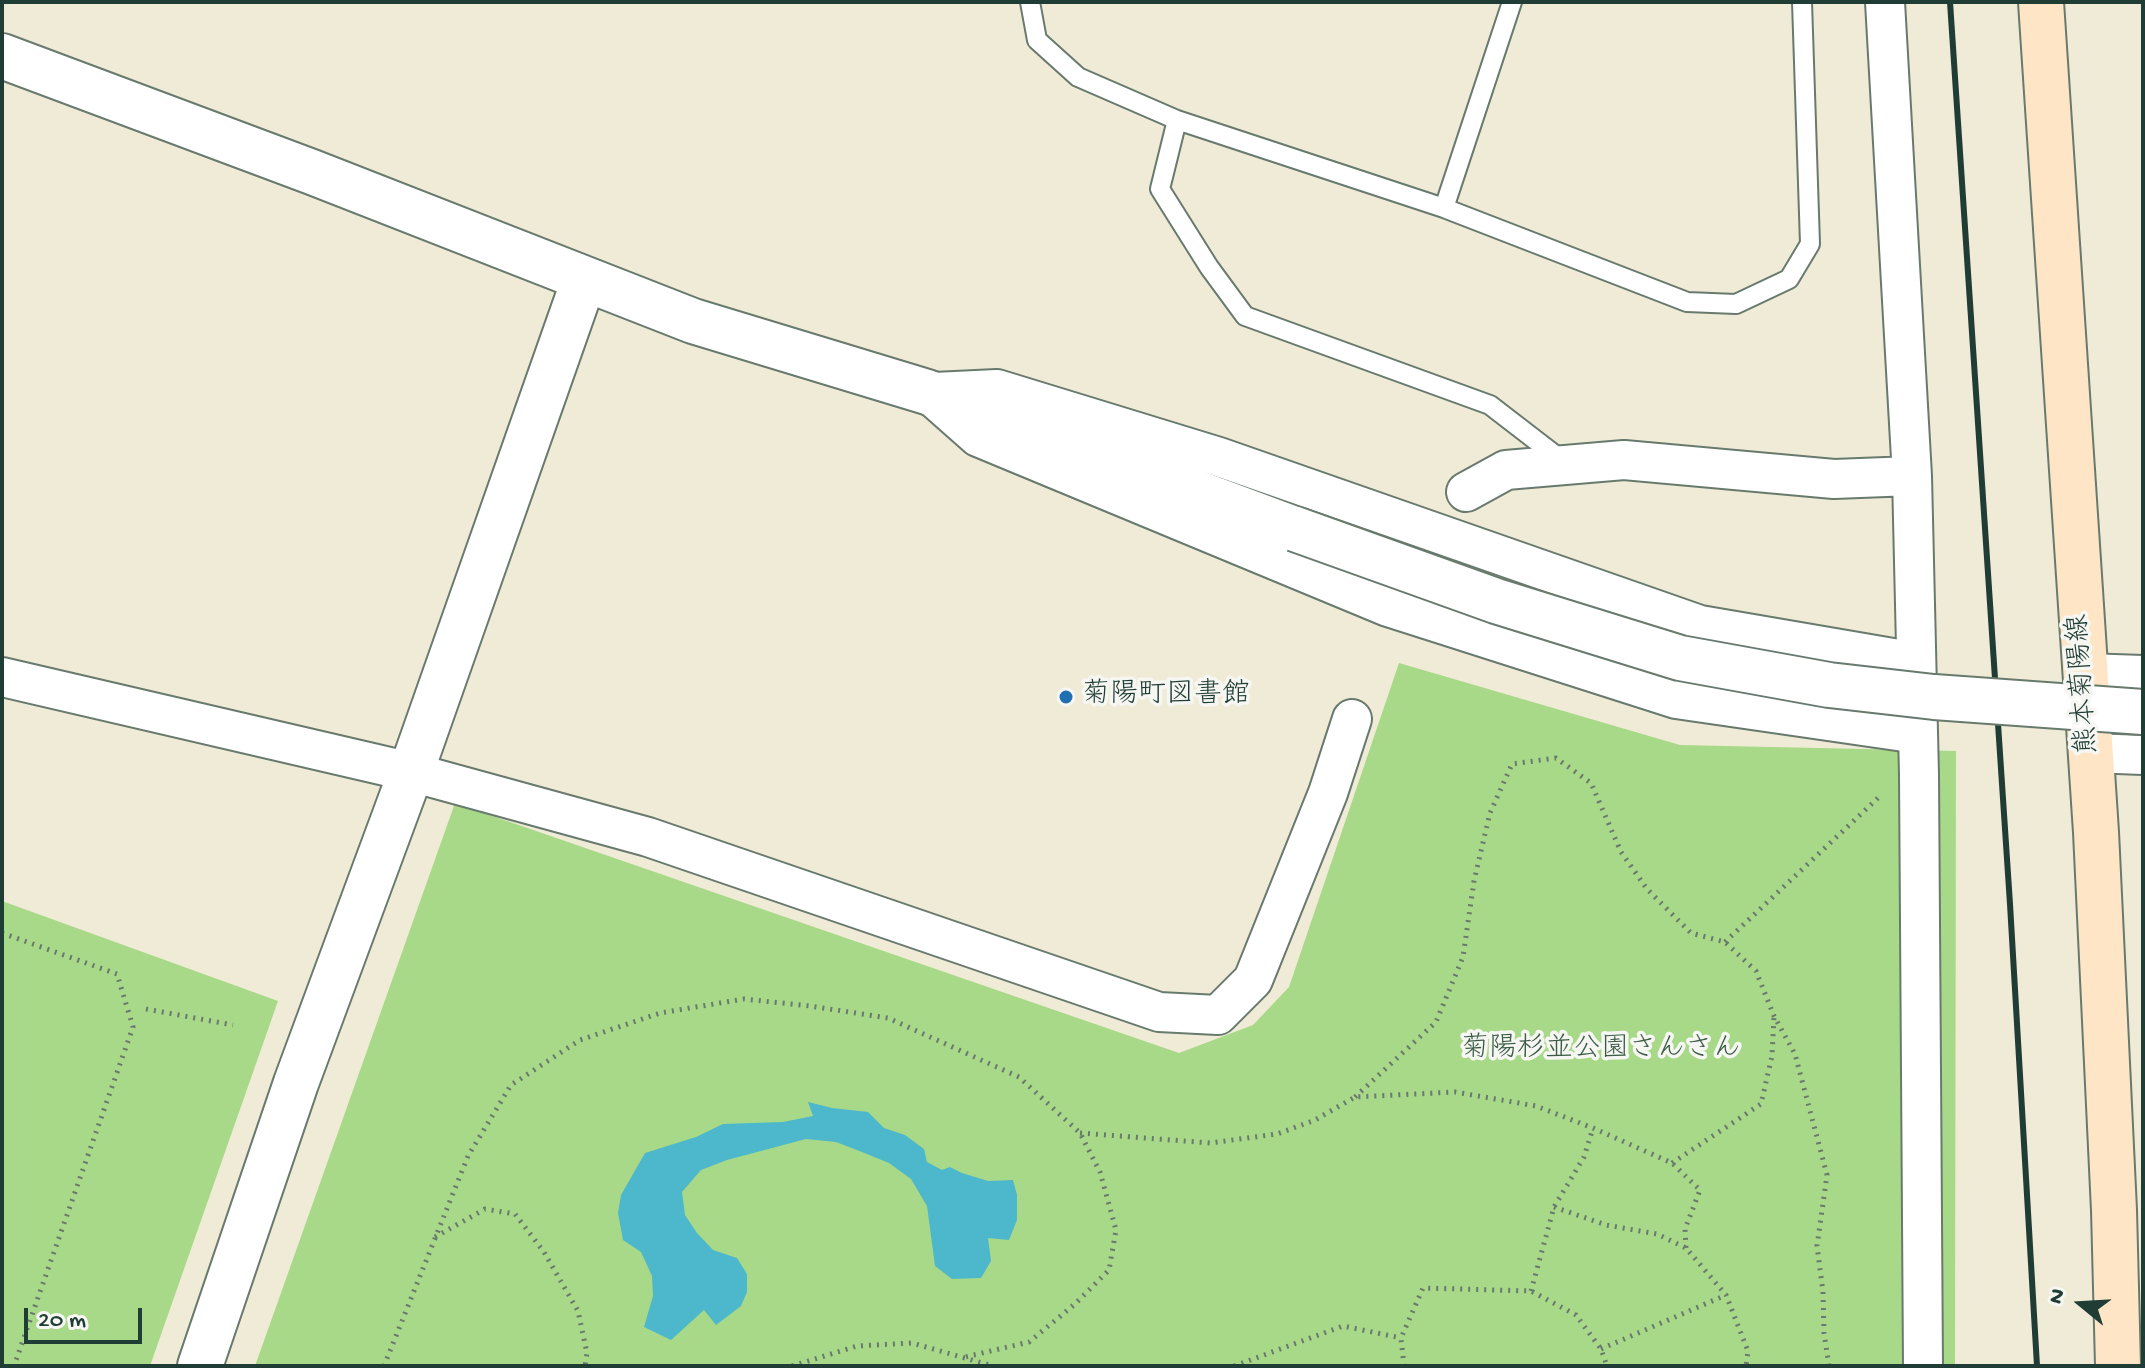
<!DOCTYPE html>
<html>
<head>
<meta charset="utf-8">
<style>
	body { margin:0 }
	#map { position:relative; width:2145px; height:1368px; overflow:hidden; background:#f0ebd7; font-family:"Gochi Hand",sans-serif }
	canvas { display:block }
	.frame { position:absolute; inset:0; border:4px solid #1f3d34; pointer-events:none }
	.north { position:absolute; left:2041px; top:1264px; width:80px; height:80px; -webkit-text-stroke:6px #f6f6f2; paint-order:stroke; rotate:288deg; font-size:22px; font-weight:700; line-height:32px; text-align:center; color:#1f3d34 }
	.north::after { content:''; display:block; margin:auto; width:28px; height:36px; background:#1f3d34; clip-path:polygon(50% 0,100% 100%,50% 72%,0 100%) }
	.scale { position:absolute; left:24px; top:1308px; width:118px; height:36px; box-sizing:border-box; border:4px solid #1f3d34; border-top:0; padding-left:10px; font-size:24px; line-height:28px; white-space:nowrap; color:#1f3d34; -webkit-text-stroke:6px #f6f6f2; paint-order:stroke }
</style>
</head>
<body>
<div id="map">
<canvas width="2145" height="1368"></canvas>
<div class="frame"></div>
<div class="north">N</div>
<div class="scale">20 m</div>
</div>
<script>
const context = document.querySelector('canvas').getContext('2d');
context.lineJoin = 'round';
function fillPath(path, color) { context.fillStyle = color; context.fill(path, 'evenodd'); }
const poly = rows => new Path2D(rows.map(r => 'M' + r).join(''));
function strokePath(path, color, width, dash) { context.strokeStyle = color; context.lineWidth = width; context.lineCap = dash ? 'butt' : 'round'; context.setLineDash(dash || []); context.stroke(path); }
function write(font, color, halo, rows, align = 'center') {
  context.font = font + ' "Gochi Hand","Klee One",sans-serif'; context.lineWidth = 7; context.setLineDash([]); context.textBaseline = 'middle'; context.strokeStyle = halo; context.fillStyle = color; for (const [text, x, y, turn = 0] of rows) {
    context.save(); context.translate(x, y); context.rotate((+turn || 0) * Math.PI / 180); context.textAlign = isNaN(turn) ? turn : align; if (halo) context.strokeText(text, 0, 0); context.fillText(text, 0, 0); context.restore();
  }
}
const green = poly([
	[1399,663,1680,745,1956,751,1955,1366,255,1366,455,803,1179,1053,1253,1025,1289,987],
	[2,901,278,1001,150,1366,2,1366]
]);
const water = poly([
	[808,1102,832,1108,868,1112,884,1128,905,1135,924,1149,927,1162,942,1170,950,1167,962,1173,988,1181,1013,1180,1017,1195,1017,1220,1009,1240,988,1238,991,1261,981,1278,952,1279,935,1266,927,1206,911,1179,889,1163,862,1152,836,1142,806,1139,727,1160,701,1170,682,1192,685,1215,697,1233,713,1250,737,1258,747,1274,747,1292,741,1306,716,1325,704,1310,671,1340,644,1327,653,1296,652,1276,641,1252,623,1240,618,1213,621,1195,645,1153,696,1137,723,1124,783,1122,813,1116]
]);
const path = poly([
	[2,933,117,974,133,1027,14,1366],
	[1725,942,1879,797],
	[146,1009,233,1025],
	[1355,1097,1436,1022,1463,957,1474,881,1490,813,1512,764,1556,758,1591,783,1621,852,1647,889,1691,933,1725,942,1756,971,1774,1016,1795,1054,1827,1175,1817,1246,1823,1292,1824,1333,1829,1366],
	[1080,1133,1210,1143,1277,1134,1315,1120,1355,1097,1455,1092,1536,1106,1593,1128,1672,1163,1700,1190,1685,1229,1686,1248],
	[1672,1163,1761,1104,1772,1056,1774,1017],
	[1554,1207,1606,1225,1657,1234,1686,1248,1726,1295,1748,1351,1746,1366],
	[435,1237,485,1209,515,1214,544,1252,578,1311,587,1353,585,1366],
	[1531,1291,1554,1207,1584,1157,1593,1128],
	[1601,1349,1726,1295],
	[384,1366,468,1156,511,1085,580,1040,660,1013,744,999,810,1006,888,1018,1019,1077,1080,1133,1100,1172,1116,1230,1109,1270,1075,1304,1029,1342,965,1357],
	[792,1366,857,1346,912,1343,993,1366],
	[1234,1366,1343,1326,1401,1338],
	[1404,1366,1401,1338,1423,1288,1531,1291,1576,1315,1601,1349,1607,1366]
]);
const service = poly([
	[1030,2,1037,40,1078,77,1177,120,1444,208,1687,302,1736,304,1789,279,1810,244,1802,2],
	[1177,120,1160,189,1209,267,1245,316,1490,405,1564,462],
	[1444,208,1512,2]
]);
const minor = poly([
	[1885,2,1912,476,1919,775,1923,1366],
	[934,392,997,389,1219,457,1700,625,1916,662],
	[935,399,978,437,1388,607,1676,699,1918,734],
	[1466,492,1506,470,1624,460,1834,479,1912,476],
	[2084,673,2143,675],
	[2,677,411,772,648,837,1159,1012,1218,1015,1253,980,1328,793,1352,719],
	[2091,753,2143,755]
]);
const tertiary = poly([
	[2,56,312,172,693,321,927,392,1295,529],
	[200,1366,296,1083,411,772,584,280]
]);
const secondary = poly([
	[2041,2,2096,832,2114,1210,2118,1366]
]);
const rail = poly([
	[1950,2,2010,904,2037,1366]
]);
const tertiaryBridge = poly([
	[1295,529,1496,601,1680,658,1829,685,1934,697,2143,712]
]);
const markers = [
	[1066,697,8,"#1f6fb2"]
];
const streetNames = [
	["熊本菊陽線",2085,684,-94]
];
const poiNames = [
	["菊陽町図書館",1082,697]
];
const parkNames = [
	["菊陽杉並公園さんさん",1601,1051]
];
fillPath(green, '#a8d988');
fillPath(water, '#4db7cb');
strokePath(service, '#687a6d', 22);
strokePath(minor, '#687a6d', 42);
strokePath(tertiary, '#687a6d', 48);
strokePath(secondary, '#687a6d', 48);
strokePath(path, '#687a6d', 5, [2, 6]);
strokePath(service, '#fff', 18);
strokePath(minor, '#fff', 38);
strokePath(tertiary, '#fff', 44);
strokePath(secondary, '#fee5c5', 44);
strokePath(rail, '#1f3d34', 6);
strokePath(tertiaryBridge, '#687a6d', 48, []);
strokePath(tertiaryBridge, '#fff', 44);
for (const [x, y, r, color] of markers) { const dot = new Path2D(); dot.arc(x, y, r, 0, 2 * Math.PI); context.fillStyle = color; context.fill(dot); strokePath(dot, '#f6f6f2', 3); }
write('28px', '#1f3d34', '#f6f6f2', streetNames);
write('28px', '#1f3d34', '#f6f6f2', poiNames, 'left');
write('28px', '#3a5c45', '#f6f6f2', parkNames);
</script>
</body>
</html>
